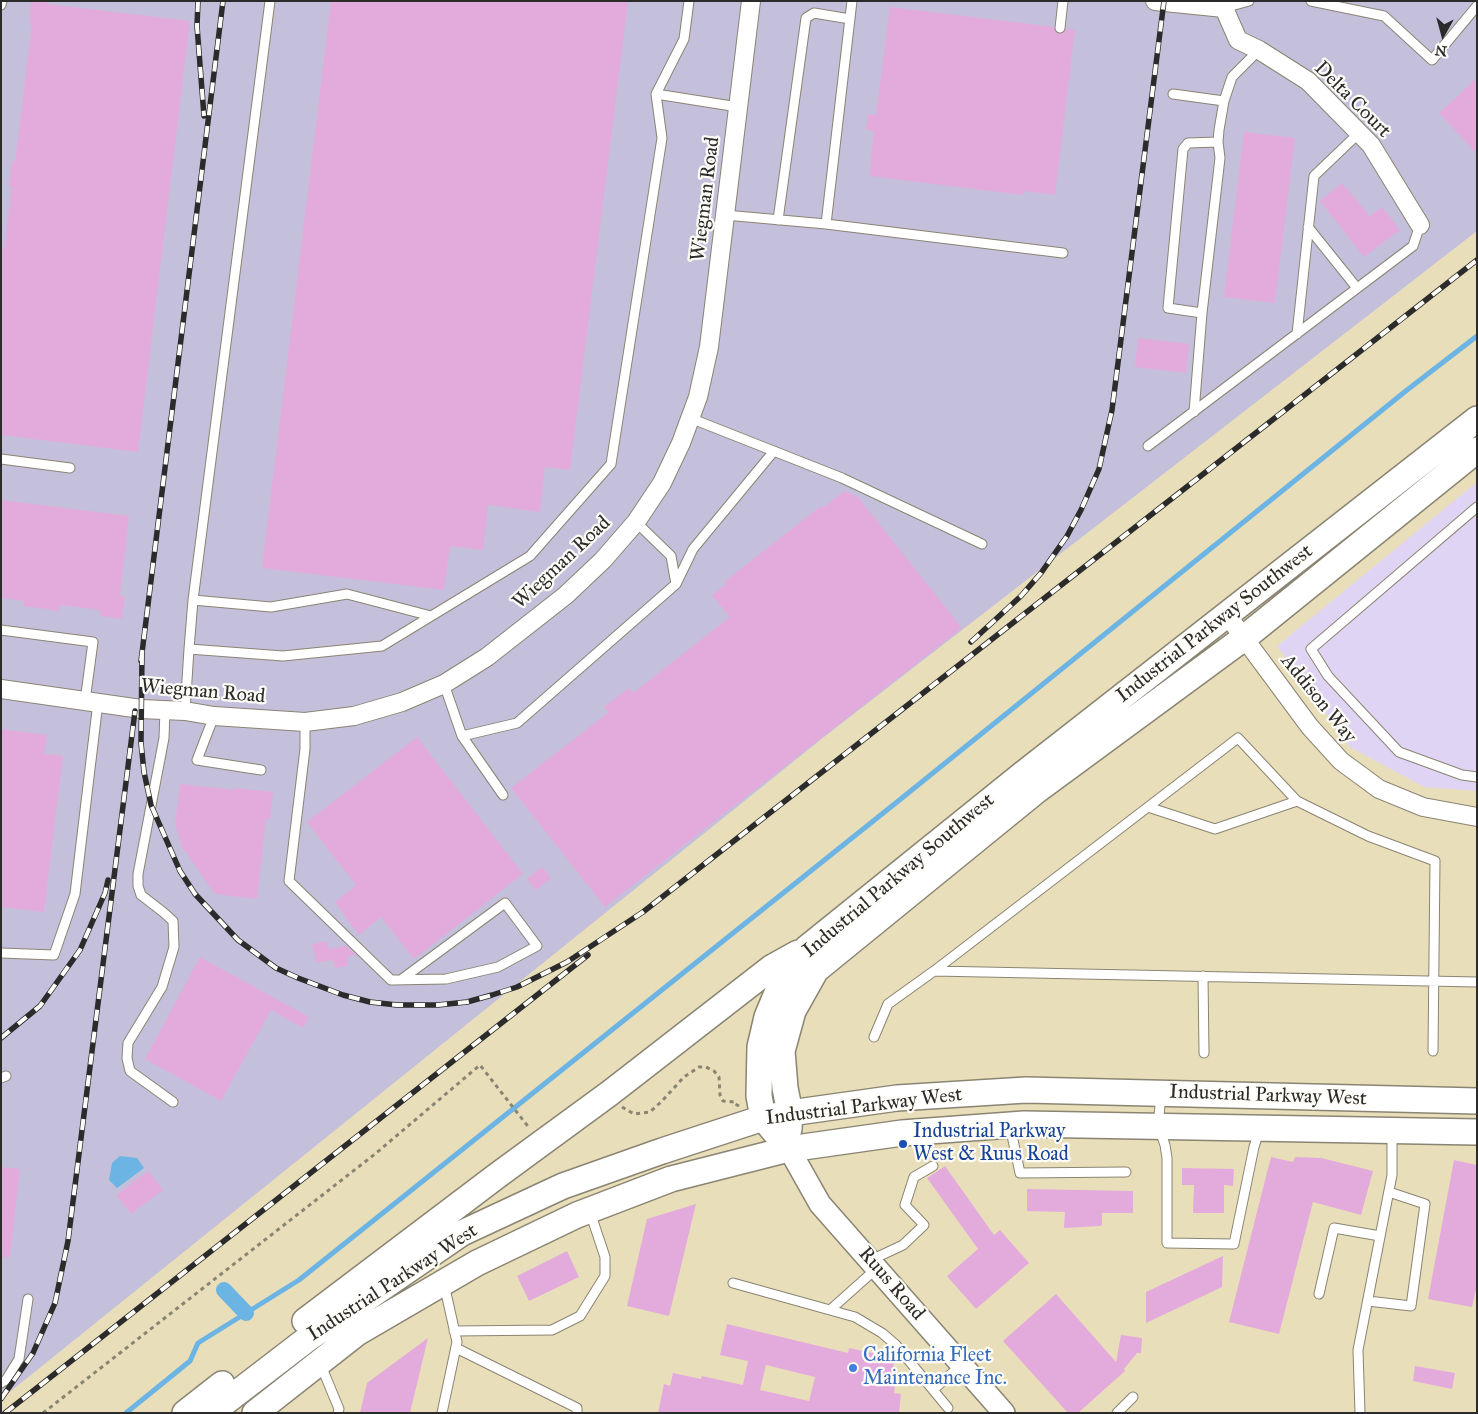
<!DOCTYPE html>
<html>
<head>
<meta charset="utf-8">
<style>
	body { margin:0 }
	#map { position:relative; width:1478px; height:1414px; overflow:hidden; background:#e9deba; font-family:"IM FELL Great Primer",serif }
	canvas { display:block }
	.frame { position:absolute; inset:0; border:2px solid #2b2b2b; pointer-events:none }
	.north { position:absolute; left:1418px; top:10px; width:50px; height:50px; -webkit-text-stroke:4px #fdfcf7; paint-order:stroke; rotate:187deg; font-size:14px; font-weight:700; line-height:20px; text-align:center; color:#2b2b2b }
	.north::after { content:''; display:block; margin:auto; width:18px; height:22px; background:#2b2b2b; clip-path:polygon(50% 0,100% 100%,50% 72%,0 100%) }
</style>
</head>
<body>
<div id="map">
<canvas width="1478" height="1414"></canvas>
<div class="frame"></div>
<div class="north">N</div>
</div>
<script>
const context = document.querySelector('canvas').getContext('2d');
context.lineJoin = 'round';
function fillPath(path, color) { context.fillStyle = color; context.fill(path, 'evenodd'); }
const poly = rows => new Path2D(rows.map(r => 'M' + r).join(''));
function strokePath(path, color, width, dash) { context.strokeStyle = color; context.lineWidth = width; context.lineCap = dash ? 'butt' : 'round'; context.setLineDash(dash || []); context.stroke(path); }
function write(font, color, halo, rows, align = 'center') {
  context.font = font + ' "IM FELL Great Primer",serif'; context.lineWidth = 4.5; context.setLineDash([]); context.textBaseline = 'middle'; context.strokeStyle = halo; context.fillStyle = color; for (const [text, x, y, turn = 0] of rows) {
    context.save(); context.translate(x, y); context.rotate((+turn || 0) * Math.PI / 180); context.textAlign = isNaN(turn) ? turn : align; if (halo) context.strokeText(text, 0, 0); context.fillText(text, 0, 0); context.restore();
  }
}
const built = poly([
	[1477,482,1477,791,1424,787,1350,747,1277,646]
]);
const industrial = poly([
	[1,1,1477,1,1477,231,824,737,1,1399]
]);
const water = poly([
	[120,1156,137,1158,144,1168,117,1188,109,1180,112,1163]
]);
const stream = poly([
	[126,1413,190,1361,198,1343,299,1280,897,802,1407,390,1477,336]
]);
const canal = poly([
	[224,1290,246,1313]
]);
const building = poly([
	[31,1,48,1,47,4,190,21,138,452,1,435,1,247,4,248,12,187,9,186,12,161,15,162,32,23,29,23],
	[331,1,628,1,570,470,545,467,540,512,488,505,483,550,450,546,444,590,262,568],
	[890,7,1054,27,1055,31,1059,34,1063,33,1066,29,1075,30,1055,195,1024,191,1023,195,869,176,874,131,866,130,868,114,876,115],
	[1477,78,1477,154,1439,113],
	[1244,132,1295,138,1275,303,1224,297],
	[1342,183,1370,216,1382,207,1400,230,1364,257,1320,201],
	[1138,338,1189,344,1186,373,1135,367],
	[844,491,858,497,962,628,605,907,511,788,609,712,604,707,629,688,633,693,730,617,712,595,726,584,724,582,821,506,823,508],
	[1,500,129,516,120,596,125,597,122,619,100,616,100,610,59,605,59,611,24,606,24,601,1,598],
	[1,729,47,735,44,754,63,756,44,912,1,907],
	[417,737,523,874,414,959,381,917,359,935,350,923,335,902,356,885,307,822],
	[180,784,235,790,235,788,273,792,270,819,266,819,257,899,215,894,182,847,175,824],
	[542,867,551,878,536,890,527,879],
	[327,941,329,949,347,946,356,955,347,957,348,966,335,968,333,960,317,963,312,944],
	[200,957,309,1017,303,1028,271,1010,221,1101,145,1059],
	[1271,1157,1293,1162,1295,1157,1321,1158,1373,1171,1361,1215,1313,1202,1279,1334,1229,1322],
	[1454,1160,1477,1165,1477,1285,1472,1307,1428,1299],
	[945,1166,994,1235,1000,1230,1029,1263,976,1309,947,1276,978,1249,927,1178],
	[1,1167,20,1169,10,1257,1,1257],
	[1182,1168,1234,1169,1233,1186,1224,1185,1224,1213,1193,1213,1194,1185,1182,1185],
	[148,1171,163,1190,131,1214,116,1195],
	[1027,1189,1133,1191,1133,1213,1102,1213,1102,1225,1100,1226,1064,1228,1065,1212,1027,1211],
	[696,1204,669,1316,627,1306,647,1219],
	[567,1251,579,1277,529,1301,517,1276],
	[1223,1256,1222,1287,1146,1323,1146,1292],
	[1056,1294,1116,1362,1121,1335,1142,1338,1141,1353,1137,1353,1124,1369,1125,1371,1078,1413,1068,1413,1003,1341],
	[727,1324,848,1353,849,1348,891,1357,890,1362,894,1363,889,1385,895,1386,894,1393,901,1394,899,1413,658,1413,664,1384,670,1386,673,1373,701,1379,702,1376,743,1385,748,1361,720,1355],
	[766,1365,815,1377,809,1401,760,1390],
	[428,1338,410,1413,360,1413,367,1383],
	[1415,1366,1455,1373,1452,1389,1413,1381]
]);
const path = poly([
	[622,1107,634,1114,650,1112,662,1101,684,1077,699,1067,706,1067,714,1071,719,1077,720,1095,723,1101,735,1102,735,1104,739,1106],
	[43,1413,375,1154,480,1065,530,1129]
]);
const service = poly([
	[689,1,684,39,656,94,738,107],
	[1311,1,1384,16,1432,60,1477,6],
	[1,5,2,1],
	[1224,8,1249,1],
	[1060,28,1063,1],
	[1173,94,1224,101,1232,77,1259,50],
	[1218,142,1188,143,1183,149,1168,308,1202,313,1220,158,1218,142,1219,130,1224,101],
	[725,215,826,224,1063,253],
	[778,220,806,18,814,13,850,19],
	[826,224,852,1],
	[1308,227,1357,288],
	[1297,334,1314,176,1359,133],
	[1194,412,1202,313],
	[690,418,842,478,982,544],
	[1148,446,1413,246,1420,225],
	[1,459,70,468],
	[1477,507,1311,649,1328,676,1399,752,1462,775,1477,777],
	[676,584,693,549,774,451],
	[193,600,270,1],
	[431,616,347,594,271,607,193,600,189,649,283,656,382,646,530,556,611,464,662,138,656,94],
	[1,630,93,642,85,701],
	[444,684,462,736,503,795],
	[165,710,164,738,138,874,138,886,141,895,163,912,173,921,174,947,162,987,128,1043,127,1058,130,1071,173,1102],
	[185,711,189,649],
	[214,716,197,760,261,770],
	[305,722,305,749,289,881,391,980,446,979,498,967,537,946,505,903,402,979],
	[462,736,517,723,676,584,671,556,636,522],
	[1148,807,1215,829,1297,801],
	[1,953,54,955,75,894,98,702],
	[934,971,1238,738,1297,801,1368,836,1435,861,1433,1051],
	[1203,976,1204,1053],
	[874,1037,888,1004,934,971,1477,982],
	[1,1078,6,1076],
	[1161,1096,1158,1125,1165,1145,1167,1158,1167,1243,1234,1244,1254,1147,1259,1131],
	[1010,1126,1020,1173,1126,1172],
	[871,1260,903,1245,924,1225,905,1205,914,1177,933,1166],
	[733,1283,855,1317,882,1333,896,1345,948,1408],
	[1319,1294,1334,1228,1380,1236],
	[1368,1301,1411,1306,1425,1204,1389,1192],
	[830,1310,876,1269],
	[454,1331,552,1330,580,1316,605,1276,605,1257,590,1212],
	[456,1348,577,1408,577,1413],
	[320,1363,339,1409,338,1413],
	[1,1383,6,1380,19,1359,28,1299],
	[933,1390,961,1365],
	[442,1413,457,1342,444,1284],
	[1117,1413,1133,1397],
	[1360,1413,1358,1350,1392,1175,1392,1133]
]);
const minor = poly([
	[1155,1,1224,8,1238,40,1259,50,1308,81,1371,145,1420,225],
	[1227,615,1310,727,1341,761,1379,789,1423,807,1477,817],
	[1,689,141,709,185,711,214,716,305,722,354,716,402,702,444,684,487,657,566,595,603,560,636,522,662,483,681,443,698,397,709,347,751,1]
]);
const tertiary = poly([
	[789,1149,820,1204,1004,1413]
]);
const secondary = poly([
	[789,1129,790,1113,785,1088,782,1051,793,1011,816,970,1036,791,1244,638,1477,450],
	[789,1149,763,1118,759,1096,760,1047,767,1017,782,981,807,948,1023,774,1477,419],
	[305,1321,498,1175,610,1093,771,968,798,953],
	[185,1413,222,1384],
	[211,1413,306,1340,462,1233,563,1186,662,1151,763,1118,790,1113,897,1098,1026,1090,1477,1101],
	[255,1413,357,1333,477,1263,577,1215,671,1179,789,1149,902,1133,1024,1124,1477,1132]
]);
const rail = poly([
	[198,1,197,26,204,116],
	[971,642,1021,596,1041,573,1067,536,1081,510,1099,469,1112,410,1164,1],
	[142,654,141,743,144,772,151,805,180,871,195,894,238,940,276,968,298,978,343,995,370,1002,397,1005,438,1005,467,1002,492,995,517,987,567,962,643,912,1477,260],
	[141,661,223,1],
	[1,1038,40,1006,80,950,105,893,108,880],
	[1,1399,33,1353,55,1303,68,1241,135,711],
	[5,1413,588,955]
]);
const markers = [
	[903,1144,5,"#1a4fb4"],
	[853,1368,5,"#3f7fe0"]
];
const streetNames = [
	["Delta Court",1352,100,45],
	["Wiegman Road",706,199,-83],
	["Wiegman Road",562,563,-43],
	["Industrial Parkway Southwest",1215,624,-38],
	["Wiegman Road",203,692,5],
	["Addison Way",1318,699,51],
	["Industrial Parkway Southwest",899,876,-40],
	["Industrial Parkway West",1268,1096,2],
	["Industrial Parkway West",864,1107,-7],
	["Industrial Parkway West",393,1283,-33],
	["Ruus Road",891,1284,49]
];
const transitNames = [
	["Industrial Parkway",913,1132],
	["West & Ruus Road",913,1155]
];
const shopNames = [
	["California Fleet",863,1356],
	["Maintenance Inc.",863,1379]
];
fillPath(built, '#e0d4f4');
fillPath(industrial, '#c4c0db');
fillPath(water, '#6bb4e3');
strokePath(stream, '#6bb4e3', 5);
strokePath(canal, '#6bb4e3', 16);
fillPath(building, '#e3abdc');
strokePath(service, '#8a8472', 11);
strokePath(minor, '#8a8472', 20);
strokePath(tertiary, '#8a8472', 24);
strokePath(secondary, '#8a8472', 28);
strokePath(path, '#8a8472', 3, [4, 4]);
strokePath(service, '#fff', 9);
strokePath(minor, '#fff', 18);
strokePath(tertiary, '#fff', 21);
strokePath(secondary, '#fff', 25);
strokePath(rail, '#2b2b2b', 5.5);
strokePath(rail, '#fdfcf7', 4, [11]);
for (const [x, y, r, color] of markers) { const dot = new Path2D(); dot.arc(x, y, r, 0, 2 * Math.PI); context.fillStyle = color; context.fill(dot); strokePath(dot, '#fdfcf7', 2); }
write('20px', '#2b2b2b', '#fdfcf7', streetNames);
write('20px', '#164399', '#fdfcf7', transitNames, 'left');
write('20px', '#366cbe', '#fdfcf7', shopNames, 'left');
</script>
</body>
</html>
